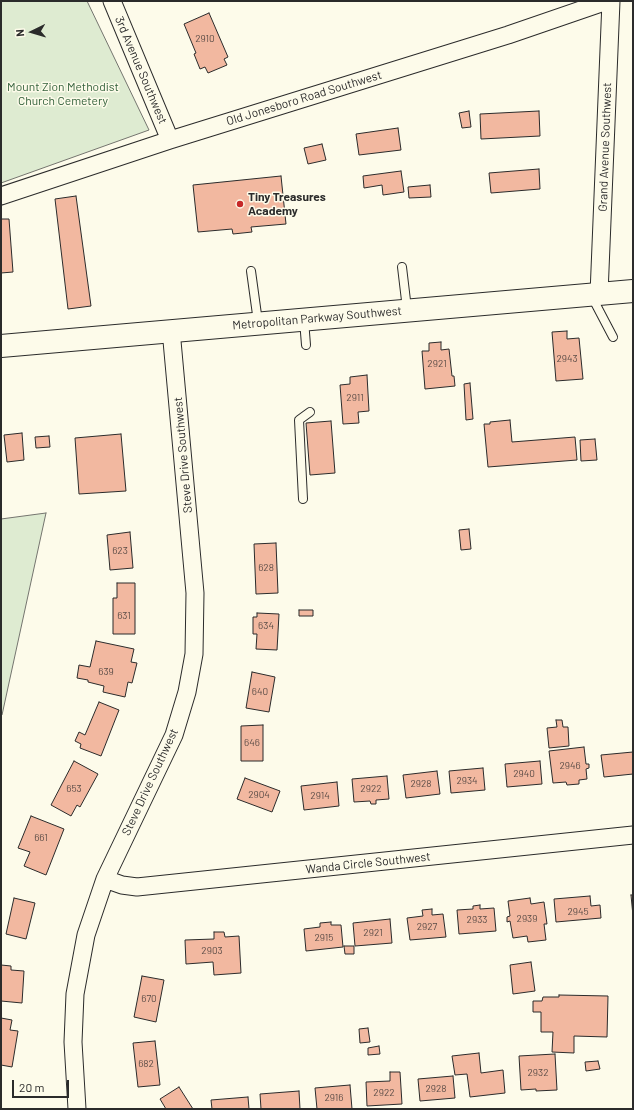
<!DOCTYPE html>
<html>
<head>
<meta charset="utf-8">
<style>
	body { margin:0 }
	#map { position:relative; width:634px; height:1110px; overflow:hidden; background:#fdfbea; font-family:Barlow,sans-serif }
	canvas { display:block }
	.frame { position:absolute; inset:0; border:2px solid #2b2b2b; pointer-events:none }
	.north { position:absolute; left:12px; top:12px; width:40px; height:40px; -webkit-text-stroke:3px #fdfbea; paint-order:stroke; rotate:265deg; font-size:11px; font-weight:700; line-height:16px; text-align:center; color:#2b2b2b }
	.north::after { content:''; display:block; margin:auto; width:14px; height:18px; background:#2b2b2b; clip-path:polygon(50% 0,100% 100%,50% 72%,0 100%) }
	.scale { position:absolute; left:12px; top:1080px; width:57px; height:18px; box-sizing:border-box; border:2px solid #2b2b2b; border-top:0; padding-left:5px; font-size:12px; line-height:14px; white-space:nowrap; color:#2b2b2b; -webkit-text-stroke:3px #fdfbea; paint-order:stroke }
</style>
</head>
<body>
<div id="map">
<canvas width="634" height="1110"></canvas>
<div class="frame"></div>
<div class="north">N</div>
<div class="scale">20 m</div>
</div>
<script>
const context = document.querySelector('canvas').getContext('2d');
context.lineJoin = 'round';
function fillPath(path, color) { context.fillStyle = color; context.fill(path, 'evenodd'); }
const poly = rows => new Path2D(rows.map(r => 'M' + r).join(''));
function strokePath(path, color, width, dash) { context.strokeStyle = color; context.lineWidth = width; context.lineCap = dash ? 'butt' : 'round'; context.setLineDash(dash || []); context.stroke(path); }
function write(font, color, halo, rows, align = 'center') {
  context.font = font + ' Barlow,sans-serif'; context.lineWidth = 3; context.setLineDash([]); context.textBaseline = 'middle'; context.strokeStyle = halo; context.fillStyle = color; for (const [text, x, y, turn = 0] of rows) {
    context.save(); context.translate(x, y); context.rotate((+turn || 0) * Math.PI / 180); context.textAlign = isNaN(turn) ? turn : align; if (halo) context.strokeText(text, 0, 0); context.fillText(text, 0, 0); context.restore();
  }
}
const green = poly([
	[1,1,87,1,149,130,1,183,1,1],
	[46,513,2,715,1,716,1,519,46,513]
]);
const building = poly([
	[209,13,228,57,224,59,227,65,208,73,205,67,200,69,194,54,196,53,184,24,209,13],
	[469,111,471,127,462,128,459,113,469,111],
	[539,111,540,136,481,139,480,114,539,111],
	[398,128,401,150,359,155,356,134,398,128],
	[322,144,326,160,308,164,304,148,322,144],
	[539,169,540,189,491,193,489,173,539,169],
	[401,171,404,192,383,195,382,185,364,188,363,176,401,171],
	[281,176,286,224,251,227,252,232,233,234,232,229,198,232,193,185,281,176],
	[430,185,431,197,409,198,408,187,430,185],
	[76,196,91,306,68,309,55,199,76,196],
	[1,219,9,219,13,272,1,273,1,219],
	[567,331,567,339,579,338,583,379,556,381,552,332,567,331],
	[441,342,441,350,449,349,452,376,454,376,455,386,425,389,422,351,429,351,429,343,441,342],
	[367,375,369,411,358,412,359,423,343,424,340,385,350,384,350,377,367,375],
	[470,383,473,419,466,420,464,384,470,383],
	[510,420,512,442,575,437,577,460,488,467,484,424,490,424,490,422,510,420],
	[331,421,335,473,310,475,306,423,331,421],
	[22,433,24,460,7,462,4,435,22,433],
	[121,434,126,491,79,494,75,438,121,434],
	[49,436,50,447,36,448,35,437,49,436],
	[595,439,597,460,581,461,580,440,595,439],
	[469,529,471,549,461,550,459,530,469,529],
	[130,532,133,568,110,570,107,535,130,532],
	[276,543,278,593,256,594,254,544,276,543],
	[117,583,135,583,135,634,113,634,113,598,117,598,117,583],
	[299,610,313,610,313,616,299,616,299,610],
	[257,613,279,614,277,650,256,649,257,634,253,634,253,617,257,617,257,613],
	[96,641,134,649,131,662,137,663,132,683,128,682,125,697,103,692,104,686,88,682,88,680,77,678,79,665,90,667,96,641],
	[252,672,275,677,269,712,246,708,252,672],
	[99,702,119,710,101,756,80,748,81,744,75,741,79,732,85,735,99,702],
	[556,720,562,720,563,727,568,727,569,746,549,748,547,728,557,727,556,720],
	[263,725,263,761,241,761,241,726,263,725],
	[584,747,586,764,589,764,589,768,586,769,587,779,579,780,579,784,567,785,566,782,553,783,549,751,584,747],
	[633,752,633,774,604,777,601,755,633,752],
	[74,761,98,774,80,807,77,805,71,816,51,805,74,761],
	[540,761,542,784,507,787,505,764,540,761],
	[483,768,485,790,451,793,449,771,483,768],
	[437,771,440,794,406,798,403,775,437,771],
	[387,776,389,799,376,800,376,804,371,804,370,801,354,802,352,779,387,776],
	[245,778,280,791,272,812,237,799,245,778],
	[337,782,339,806,304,810,301,786,337,782],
	[31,816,64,829,46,875,24,866,30,852,18,848,31,816],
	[631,895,633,895,633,916,631,895],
	[590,896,591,906,600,905,601,918,556,922,554,899,590,896],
	[14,898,35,903,26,939,6,934,14,898],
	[530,898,531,904,544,902,547,924,544,924,546,940,528,942,527,936,513,938,510,921,507,922,507,917,510,916,508,901,530,898],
	[480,905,480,909,494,908,496,931,459,934,457,910,473,909,473,906,480,905],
	[432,909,432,915,443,914,446,937,410,940,407,918,423,916,422,910,432,909],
	[390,919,392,943,355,946,353,923,390,919],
	[331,922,331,925,341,925,343,947,306,951,304,929,320,927,320,923,331,922],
	[214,932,224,932,225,937,239,936,241,973,214,975,213,962,186,964,185,940,214,939,214,932],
	[344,946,354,946,354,954,345,954,344,946],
	[531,962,535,991,513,994,510,965,531,962],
	[1,965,11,966,11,970,24,971,22,1003,1,1001,1,965],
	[142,976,164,980,156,1022,134,1017,142,976],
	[559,995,608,996,607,1037,574,1036,574,1053,552,1052,553,1032,541,1032,541,1012,533,1012,533,1001,542,1001,543,997,559,997,559,995],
	[1,1018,12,1020,10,1030,18,1031,12,1067,1,1065,1,1018],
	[368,1028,370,1042,360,1043,359,1029,368,1028],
	[155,1041,160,1085,138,1087,133,1043,155,1041],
	[379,1046,380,1054,368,1055,368,1048,379,1046],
	[479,1053,481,1073,503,1070,505,1093,470,1097,467,1074,455,1075,452,1056,479,1053],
	[555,1054,557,1090,536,1091,536,1089,521,1090,519,1056,555,1054],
	[598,1061,600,1069,586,1071,585,1062,598,1061],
	[390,1072,400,1072,402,1104,367,1106,366,1082,390,1081,390,1072],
	[453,1076,455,1098,420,1101,418,1079,453,1076],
	[350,1085,352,1109,317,1109,315,1088,350,1085],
	[179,1087,193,1109,166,1109,160,1099,179,1087],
	[299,1091,300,1109,261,1109,260,1094,299,1091],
	[248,1097,249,1109,212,1109,211,1100,248,1097]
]);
const lane = poly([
	[402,267,407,309],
	[251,271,258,322],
	[592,297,613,337],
	[304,320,306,345],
	[303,499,299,420,310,412]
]);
const street = poly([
	[112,1,170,140],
	[1,196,170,140,508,35,607,1],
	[599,294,611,1],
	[105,879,122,885,137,887,633,835],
	[77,1109,73,1042,75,994,86,935,105,879,174,735,187,692,194,654,195,593,171,330]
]);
const primary = poly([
	[1,346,633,291]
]);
const markers = [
	[240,204,4,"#c62828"]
];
const numberNames = [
	["2910",205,39],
	["2943",567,359],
	["2921",437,364],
	["2911",355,398],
	["623",120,551],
	["628",266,568],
	["631",124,616],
	["634",266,626],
	["639",106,672],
	["640",260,692],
	["646",252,743],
	["2946",570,766],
	["2940",524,774],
	["2934",467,781],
	["2928",421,784],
	["653",74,789],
	["2922",371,789],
	["2904",259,795],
	["2914",320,796],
	["661",41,838],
	["2945",578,912],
	["2939",527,919],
	["2933",477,920],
	["2927",427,927],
	["2921",373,933],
	["2915",324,938],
	["2903",212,951],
	["670",149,999],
	["682",146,1064],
	["2932",538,1073],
	["2928",436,1089],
	["2922",384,1093],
	["2916",334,1098]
];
const streetNames = [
	["3rd Avenue Southwest",141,70,67],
	["Old Jonesboro Road Southwest",304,98,-17],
	["Grand Avenue Southwest",605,147,-88],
	["Metropolitan Parkway Southwest",317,318,-5],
	["Steve Drive Southwest",183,455,-95],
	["Steve Drive Southwest",150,782,-65],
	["Wanda Circle Southwest",368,863,-6]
];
const parkNames = [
	["Mount Zion Methodist",63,87],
	["Church Cemetery",63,101]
];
const poiNames = [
	["Tiny Treasures",248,197],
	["Academy",248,211]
];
fillPath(green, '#deebd1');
strokePath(green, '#74746e', 1);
fillPath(building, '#f2b8a0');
strokePath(building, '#2b2b2b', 1);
strokePath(lane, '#2b2b2b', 10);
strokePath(street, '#2b2b2b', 19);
strokePath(primary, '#2b2b2b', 24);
strokePath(lane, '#fdfbea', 8);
strokePath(street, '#fdfbea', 17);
strokePath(primary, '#fdfbea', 22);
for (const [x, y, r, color] of markers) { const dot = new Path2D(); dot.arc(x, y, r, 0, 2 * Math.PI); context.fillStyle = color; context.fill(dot); strokePath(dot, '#fdfbea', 1.5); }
write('10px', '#5d4e48', null, numberNames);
write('12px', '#2b2b2b', '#fdfbea', streetNames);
write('12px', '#34623c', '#fdfbea', parkNames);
write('bold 12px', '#2b2b2b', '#fdfbea', poiNames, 'left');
</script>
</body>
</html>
